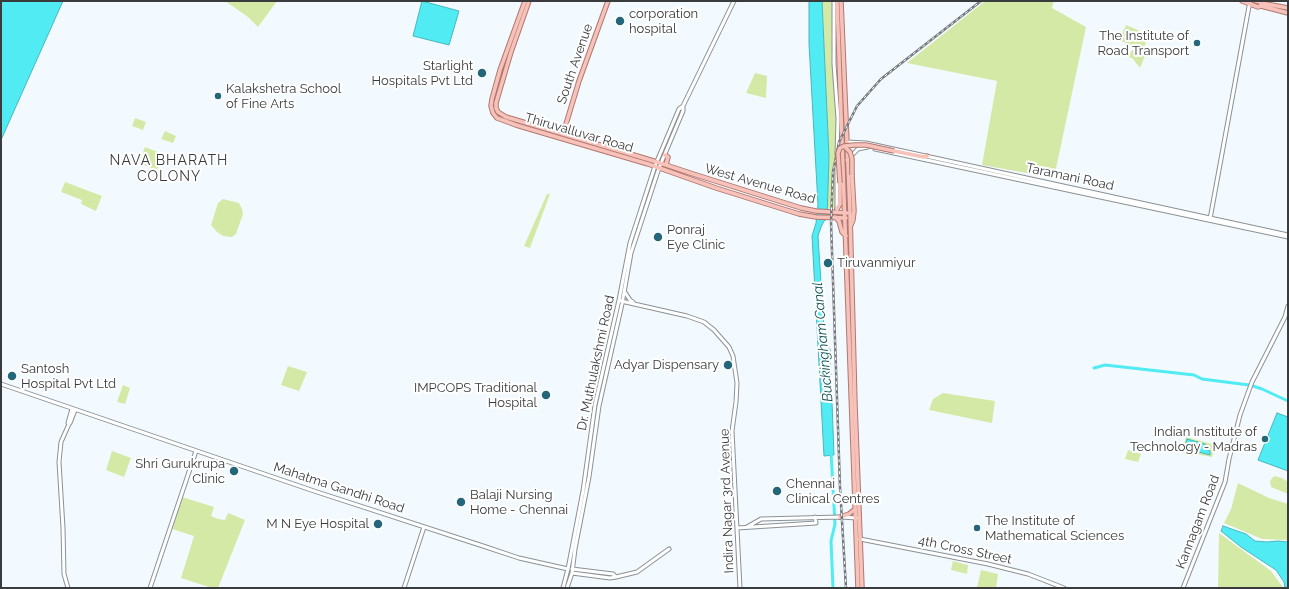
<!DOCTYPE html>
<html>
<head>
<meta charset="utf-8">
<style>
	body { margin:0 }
	#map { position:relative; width:1289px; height:589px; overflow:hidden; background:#f3faff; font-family:Raleway,sans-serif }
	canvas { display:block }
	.frame { position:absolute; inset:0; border:2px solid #393b3d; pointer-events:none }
</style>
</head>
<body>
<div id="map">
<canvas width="1289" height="589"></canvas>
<div class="frame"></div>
</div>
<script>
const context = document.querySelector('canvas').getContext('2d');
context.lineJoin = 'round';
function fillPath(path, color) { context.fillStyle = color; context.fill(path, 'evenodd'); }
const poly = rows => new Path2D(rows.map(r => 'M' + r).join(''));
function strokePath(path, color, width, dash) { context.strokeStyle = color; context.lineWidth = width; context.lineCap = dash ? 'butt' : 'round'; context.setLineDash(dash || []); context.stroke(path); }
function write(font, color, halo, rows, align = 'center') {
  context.font = font + ' Raleway,sans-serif'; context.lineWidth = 4; context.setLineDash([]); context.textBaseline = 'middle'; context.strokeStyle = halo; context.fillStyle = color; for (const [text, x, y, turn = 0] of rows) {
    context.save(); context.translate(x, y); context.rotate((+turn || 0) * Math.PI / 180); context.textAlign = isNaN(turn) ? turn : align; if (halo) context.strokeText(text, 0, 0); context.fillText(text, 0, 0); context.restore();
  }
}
const green = poly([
	[225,1,277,1,258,27,248,17],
	[822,1,832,1,832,57,837,127,838,174,836,207,827,209,829,157],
	[985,1,1054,1,1052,8,1086,27,1054,178,982,165,997,81,907,63],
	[1126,25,1149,35,1143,50,1119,40],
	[1132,50,1145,56,1140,68,1132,58,1128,57],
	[755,73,767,76,766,98,746,93],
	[135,118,146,122,143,130,132,126],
	[165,131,176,136,173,143,161,139],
	[145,147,163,154,157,170,139,163],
	[65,182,102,196,96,211,81,204,82,200,61,192],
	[547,194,550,194,530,248,524,246],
	[223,199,239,203,242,209,243,214,236,234,232,237,223,236,217,232,211,225,218,203],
	[288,366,307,372,299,391,281,385],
	[123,385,130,388,125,404,117,402],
	[943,393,995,401,992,423,929,410,933,399],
	[1186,437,1216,445,1212,457,1195,454,1192,456,1184,454,1182,451],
	[1128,450,1141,454,1138,462,1125,459],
	[112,451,131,458,124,477,106,470],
	[1274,476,1282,478,1288,482,1288,494,1271,487,1270,481],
	[1238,483,1269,498,1288,504,1288,540,1262,539,1224,523,1231,509],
	[182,497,214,507,211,516,218,519,225,520,228,513,245,520,218,588,212,588,181,578,194,536,172,529],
	[1219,533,1271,571,1282,586,1283,588,1218,588],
	[953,561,968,565,967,574,951,570],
	[981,570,998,574,996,588,977,588]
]);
const water = poly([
	[1,1,63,1,1,140,1,1],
	[422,1,459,11,449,45,413,36,422,1],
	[809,1,822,1,829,157,827,219,824,221,821,227,818,236,825,345,830,349,834,455,824,456,812,236,816,223,818,205,809,44,809,1],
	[1277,413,1288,417,1288,471,1258,460,1277,413],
	[1187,439,1205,444,1206,448,1210,451,1210,455,1195,451,1192,454,1184,451,1187,439],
	[1223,526,1246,534,1255,541,1267,542,1278,541,1288,542,1288,588,1285,588,1284,582,1276,570,1241,547,1221,531,1223,526]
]);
const canal = poly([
	[1094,368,1105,365,1194,375,1202,379,1249,385],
	[1253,386,1262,389,1288,401],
	[831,452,835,524,831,541,833,588]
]);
const secondary = poly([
	[834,1,834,64,838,119,837,155],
	[847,142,866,143,1288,235],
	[875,149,1288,237],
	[847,160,858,149,868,147],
	[837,161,837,209],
	[1210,219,1250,1],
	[624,291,630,300,633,302],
	[621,301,687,316,704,322,714,330,729,347,733,356,737,383,736,402,732,431,740,588],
	[1,384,314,491,483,546,519,558,568,569],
	[69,424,70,423,75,410],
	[747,527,761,519,840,517,857,518],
	[737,528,816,523,815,517],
	[860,539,988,564,1028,574,1064,588],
	[572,569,613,574,616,577],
	[572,573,610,578,616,577,637,572,669,549],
	[68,588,64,574,63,528,59,462,61,442,69,424,68,423,72,409],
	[150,588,196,451],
	[404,588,424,527],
	[563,588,568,569,583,491,595,405,619,300,630,243,655,166,679,109,683,106,734,1],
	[567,588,572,573,575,549,589,477,599,406,622,304,631,253,659,168,683,111,683,106],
	[1183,588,1225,482,1229,459,1240,415,1252,382,1285,317,1288,306]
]);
const primary = poly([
	[525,1,500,70,492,99,491,106,493,113,497,118,516,125,648,164,716,188,799,214,816,217,846,218],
	[529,1,511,52,496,103,496,108,498,112,506,117,657,162,690,173,801,208,816,211,847,213],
	[837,1,858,588],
	[841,1,850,213,855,405,862,588],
	[1242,1,1258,7,1261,6,1261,3,1260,2,1256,1],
	[1261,3,1288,8],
	[1261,6,1288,13],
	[563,134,579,81,608,1],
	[894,151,924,157,927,156],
	[665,155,668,157,666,165],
	[837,209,840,204,840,183],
	[835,217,839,221,842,232,846,236],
	[851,225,853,220,854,211,852,175],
	[840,517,849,514,854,510]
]);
const rail = poly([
	[846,588,840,487,831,222,833,172,839,142,857,106,881,79,981,1]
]);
const primaryBridge = poly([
	[844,146,850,152,852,159,852,175],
	[840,183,838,153,840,148,844,146,855,145,866,145,894,151]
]);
const markers = [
	[620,21,5,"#25677a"],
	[1197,43,4,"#25677a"],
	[482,73,5,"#25677a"],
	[218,96,4,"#25677a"],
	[658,237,5,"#25677a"],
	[828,263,5,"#25677a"],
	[728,365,5,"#25677a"],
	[12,376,5,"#25677a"],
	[546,395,5,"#25677a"],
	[1265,439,4,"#25677a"],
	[234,471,5,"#25677a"],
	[777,491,5,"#25677a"],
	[461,502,5,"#25677a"],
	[378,524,5,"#25677a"],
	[977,528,4,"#25677a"]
];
const poiNames = [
	["corporation",629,14],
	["hospital",629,29],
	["The Institute of",1189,36,"right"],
	["Road Transport",1189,51,"right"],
	["Starlight",473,66,"right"],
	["Hospitals Pvt Ltd",473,81,"right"],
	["Kalakshetra School",226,89],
	["of Fine Arts",226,104],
	["Ponraj",667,230],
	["Eye Clinic",667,245],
	["Tiruvanmiyur",837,263],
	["Adyar Dispensary",719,365,"right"],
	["Santosh",21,369],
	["Hospital Pvt Ltd",21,384],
	["IMPCOPS Traditional",537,388,"right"],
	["Hospital",537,403,"right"],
	["Indian Institute of",1257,432,"right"],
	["Technology - Madras",1257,447,"right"],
	["Shri Gurukrupa",225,464,"right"],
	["Clinic",225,479,"right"],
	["Chennai",786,484],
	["Clinical Centres",786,499],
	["Balaji Nursing",470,495],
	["Home - Chennai",470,510],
	["The Institute of",985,521],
	["Mathematical Sciences",985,536],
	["M N Eye Hospital",369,524,"right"]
];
const streetNames = [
	["South Avenue",575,64,-71],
	["Thiruvalluvar Road",579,133,16],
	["Taramani Road",1070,177,12],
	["West Avenue Road",760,184,16],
	["Dr. Muthulakshmi Road",596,363,-78],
	["Mahatma Gandhi Road",339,488,18],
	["Indira Nagar 3rd Avenue",727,501,-92],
	["Kannagam Road",1198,522,-69],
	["4th Cross Street",965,550,12]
];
const neighbourhoodNames = [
	["NAVA BHARATH",169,161],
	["COLONY",169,177]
];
const waterNames = [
	["Buckingham Canal",823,342,-95]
];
fillPath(green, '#d4e9a6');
fillPath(water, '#51ebf4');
strokePath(water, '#4ab6bd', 1);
strokePath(canal, '#51ebf4', 3);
strokePath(secondary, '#8b9195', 5);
strokePath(primary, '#b17870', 5.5);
strokePath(secondary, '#fff', 3);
strokePath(primary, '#f7c2ba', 3.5);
strokePath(rail, '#75787b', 2.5);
strokePath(rail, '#fff', 1, [3]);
strokePath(primaryBridge, '#b17870', 5.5, []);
strokePath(primaryBridge, '#f7c2ba', 3.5);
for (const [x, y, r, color] of markers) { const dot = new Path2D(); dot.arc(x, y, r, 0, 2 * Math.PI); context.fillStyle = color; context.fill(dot); strokePath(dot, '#fff', 1.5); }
write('13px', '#393b3d', '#fff', poiNames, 'left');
write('13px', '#393b3d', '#fff', streetNames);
context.letterSpacing = '1px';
write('14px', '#393b3d', '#fff', neighbourhoodNames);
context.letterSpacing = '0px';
write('italic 14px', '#115357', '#fff', waterNames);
</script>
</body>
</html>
